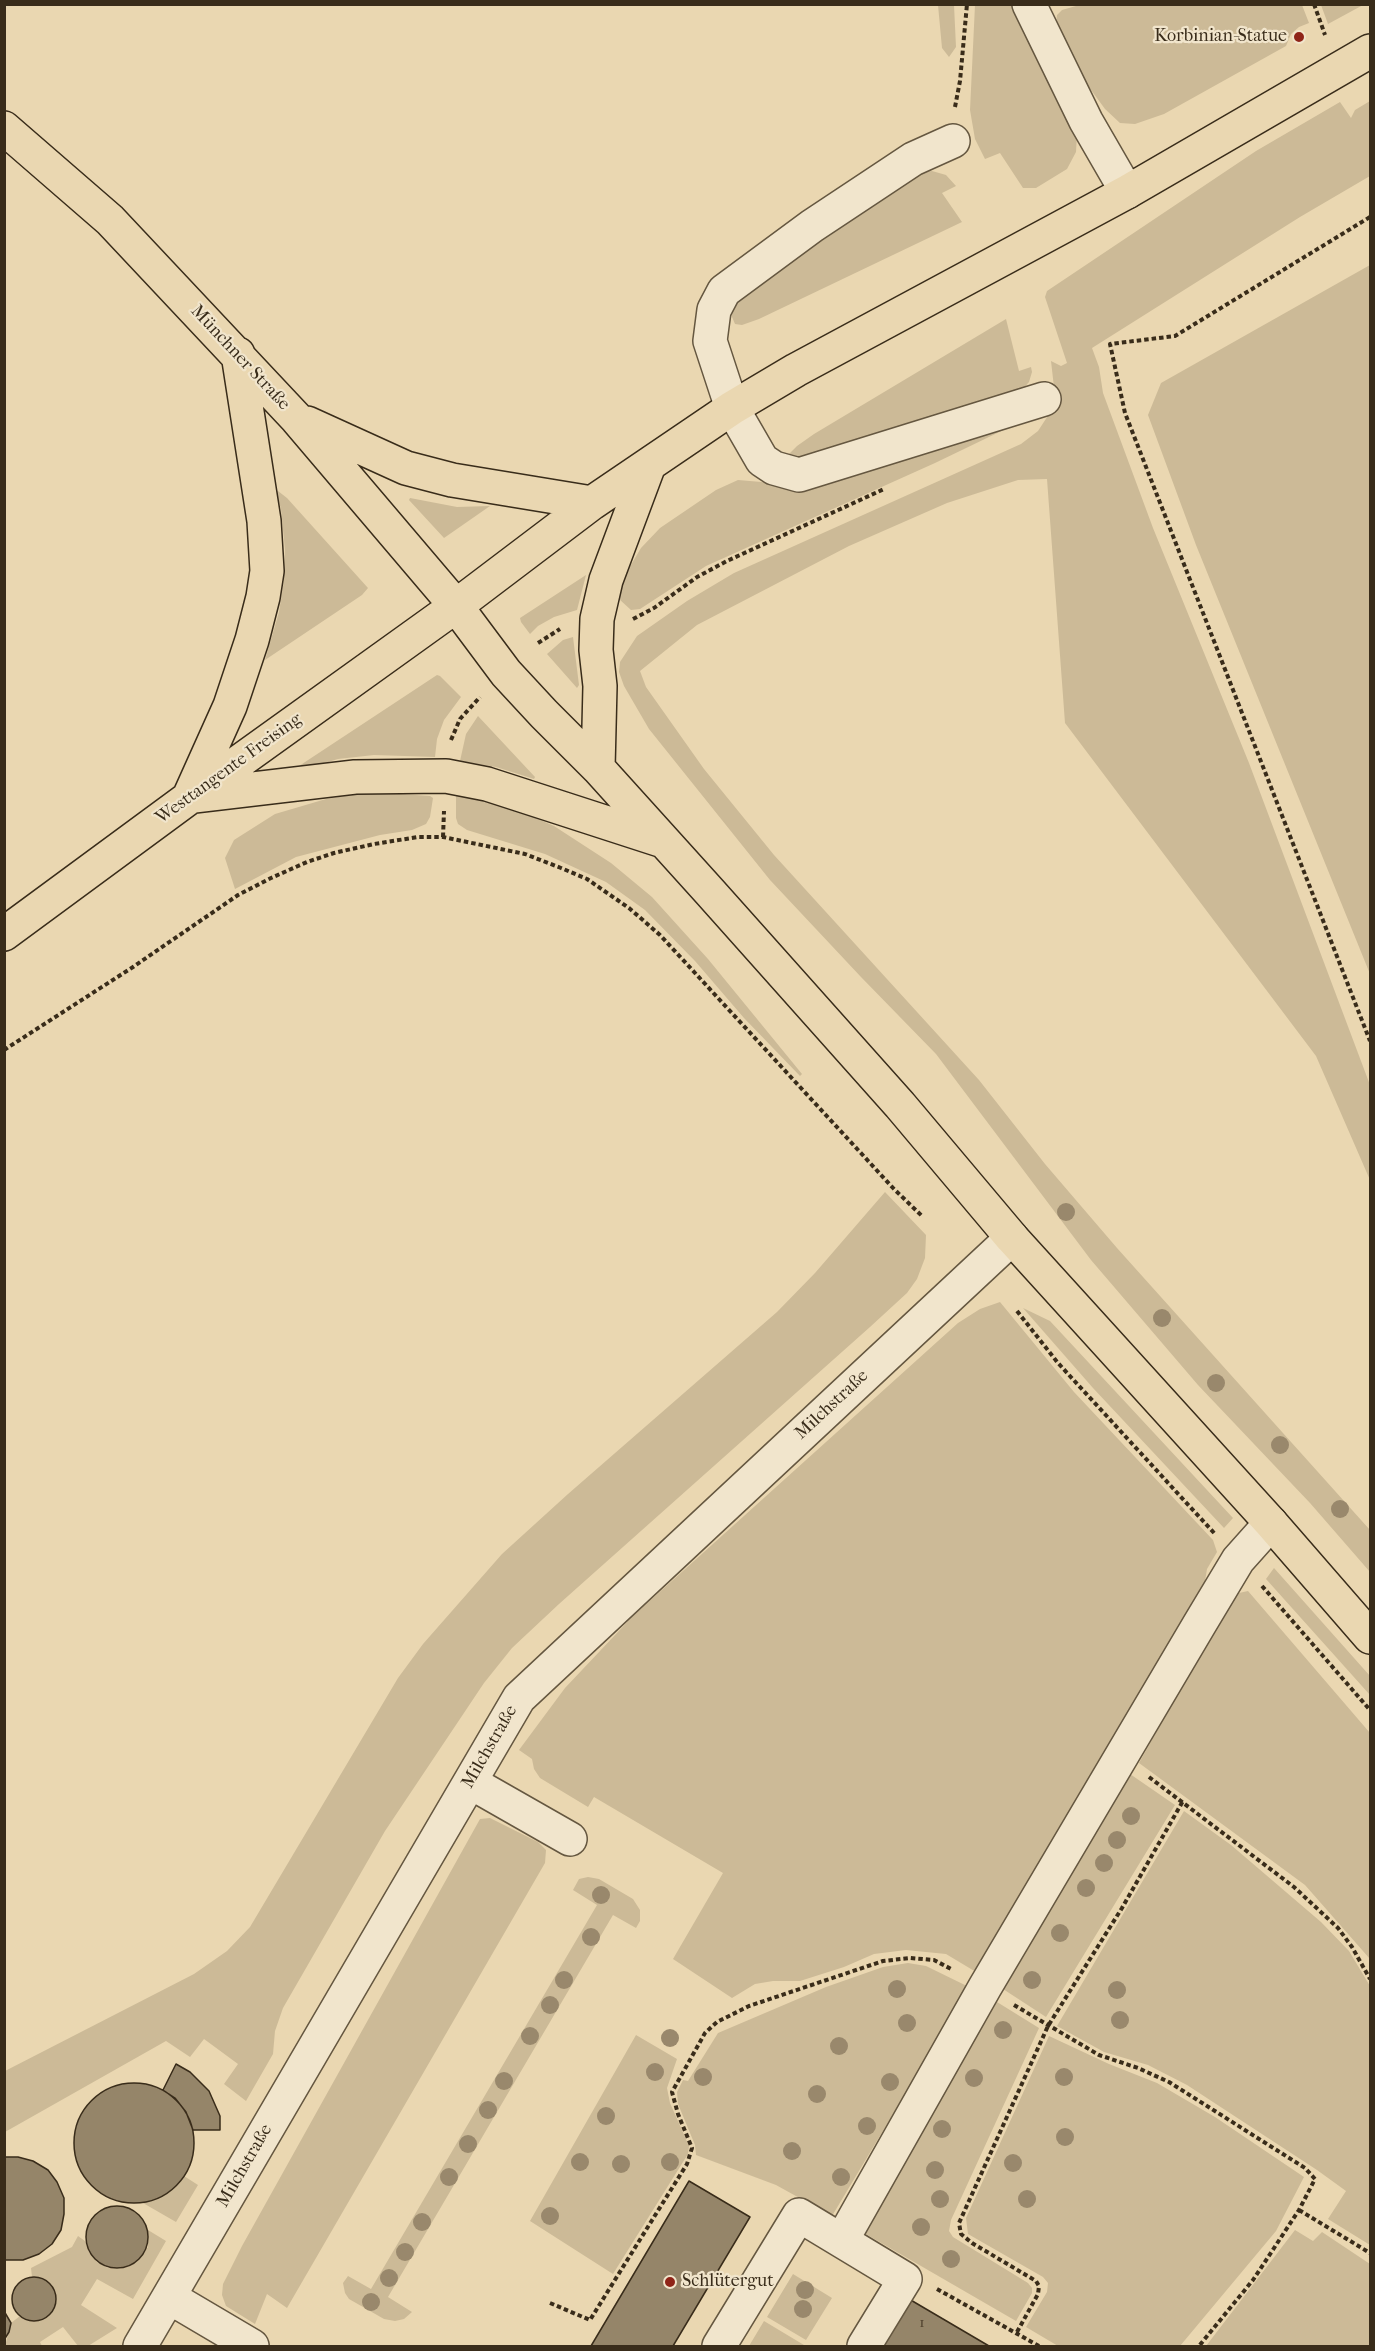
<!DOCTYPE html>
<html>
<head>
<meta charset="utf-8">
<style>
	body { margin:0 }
	#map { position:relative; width:1375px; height:2351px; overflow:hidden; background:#ead7b1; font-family:"IM FELL French Canon",serif }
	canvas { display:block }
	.frame { position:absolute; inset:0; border:6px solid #392c1a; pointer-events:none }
</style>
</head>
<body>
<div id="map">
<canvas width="1375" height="2351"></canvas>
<div class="frame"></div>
</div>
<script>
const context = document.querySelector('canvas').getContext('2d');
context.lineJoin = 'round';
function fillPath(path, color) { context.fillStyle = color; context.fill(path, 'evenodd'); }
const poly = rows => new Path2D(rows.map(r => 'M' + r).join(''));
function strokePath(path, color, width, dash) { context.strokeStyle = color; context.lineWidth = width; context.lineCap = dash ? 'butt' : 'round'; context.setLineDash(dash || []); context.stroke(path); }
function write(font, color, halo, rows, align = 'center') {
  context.font = font + ' "IM FELL French Canon",serif'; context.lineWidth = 4.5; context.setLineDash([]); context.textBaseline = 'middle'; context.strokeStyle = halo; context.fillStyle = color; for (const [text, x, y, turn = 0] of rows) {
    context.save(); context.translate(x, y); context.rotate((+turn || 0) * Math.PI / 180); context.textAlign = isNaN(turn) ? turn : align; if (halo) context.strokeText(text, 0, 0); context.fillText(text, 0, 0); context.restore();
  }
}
const green = poly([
	[1083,4,1302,5,1309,23,1299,27,1291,34,1286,46,1164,114,1135,124,1120,123,1105,109,1083,79,1056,25,1057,15,1062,10],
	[938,5,954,5,956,47,949,57,942,48],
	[975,5,1018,5,1077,134,1076,152,1067,169,1036,188,1023,188,1000,153,985,159,975,139,970,110],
	[1321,5,1321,4,1363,5,1328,24],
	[1370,101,1370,176,1300,217,1092,348,1099,367,1103,393,1153,528,1249,763,1370,1085,1370,1180,1316,1056,1065,723,1047,479,1018,480,947,503,849,546,697,625,640,671,646,687,704,769,774,855,979,1080,1045,1164,1117,1248,1370,1530,1370,1572,1310,1503,1198,1385,1091,1260,936,1054,861,977,770,880,649,729,624,686,619,672,620,662,637,636,687,601,734,573,1021,444,1038,431,1051,411,1055,396,1051,361,1061,366,1067,363,1045,297,1047,291,1256,151,1340,102,1351,118,1355,110],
	[932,171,946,175,956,186,942,193,962,222,759,319,742,325,735,324,730,312,735,298,916,172],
	[1370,265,1370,974,1196,545,1148,415,1161,383],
	[1006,319,1019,371,1031,367,1032,372,1029,382,1022,390,809,461,793,459,788,455,797,446,814,434],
	[1018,423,935,463,706,566,640,609,631,610,619,599,622,580,641,548,660,528,716,490,738,480,773,483],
	[278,491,287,498,368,588,362,595,265,660,279,612,284,580,285,550,281,509,276,492],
	[410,498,457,507,490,506,444,538,409,500],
	[586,575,577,610,554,617,538,626,530,634,521,622,520,618],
	[573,637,579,685,577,688,547,654,563,640],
	[437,675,440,676,461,697,444,720,437,739,435,757,374,755,338,759,297,771,296,768],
	[478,716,535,777,534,779,496,767,460,761,466,734],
	[371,792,430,796,433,798,430,817,426,824,412,830,380,835,296,857,235,889,225,858,234,840,275,814,326,799],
	[463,795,515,809,554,826,611,863,652,897,708,959,802,1074,800,1076,744,1018,695,961,645,910,606,882,545,854,467,830,458,824,456,818,456,796],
	[885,1192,926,1235,925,1258,917,1279,907,1293,870,1327,559,1604,512,1648,484,1683,385,1831,283,2008,275,2031,273,2054,246,2101,224,2084,238,2064,204,2039,190,2057,166,2041,5,2132,5,2071,194,1974,227,1951,250,1927,398,1678,423,1644,502,1554,568,1494,777,1312,815,1273],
	[1000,1302,1074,1392,1213,1540,1217,1552,1207,1569,1205,1581,976,1972,946,1954,906,1950,874,1954,844,1967,800,1981,773,1981,755,1984,732,1998,673,1959,723,1873,594,1797,588,1807,540,1778,534,1769,532,1759,519,1750,565,1688,633,1616,958,1323,980,1309],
	[1023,1308,1050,1321,1233,1518,1224,1528,1093,1388],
	[1274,1568,1370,1676,1370,1695,1266,1579],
	[1248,1591,1370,1733,1370,1959,1305,1885,1139,1763,1230,1600,1239,1593],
	[1130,1774,1175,1805,1046,2017,1003,1989],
	[1184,1811,1231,1845,1321,1922,1349,1951,1370,1986,1370,2245,1328,2219,1346,2191,1317,2170,1187,2085,1148,2065,1104,2052,1057,2026],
	[490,1818,538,1842,546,1850,545,1863,287,2308,267,2294,255,2324,226,2306,222,2295,223,2284,242,2246,480,1819],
	[588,1877,599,1879,633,1899,640,1910,640,1921,636,1928,613,1915,388,2297,412,2312,404,2319,395,2321,384,2319,349,2299,345,2293,343,2283,348,2276,371,2289,597,1905,573,1890,579,1879],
	[908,1963,926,1966,969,1987,832,2216,776,2185,696,2155,695,2145,678,2104,677,2092,683,2080,688,2081,718,2033,826,1987,883,1967],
	[997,2002,1039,2028,951,2220,949,2231,953,2237,1028,2283,1032,2288,1032,2293,1016,2321,864,2233,869,2218],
	[636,2035,677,2059,667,2088,670,2103,689,2146,688,2154,613,2274,530,2221],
	[1049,2036,1109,2064,1157,2083,1215,2117,1304,2177,1276,2231,1180,2346,1058,2346,1026,2327,1047,2292,1048,2283,1043,2277,968,2234,966,2218],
	[184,2176,198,2185,176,2222,143,2203,165,2195,179,2183],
	[148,2230,166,2241,133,2299,97,2279,81,2305,117,2328,88,2346,78,2346,63,2327,40,2342,42,2346,5,2346,11,2323,20,2316,36,2321,45,2318,55,2305,54,2289,48,2282,32,2277,31,2268,72,2247,78,2236,85,2241,89,2252,97,2262,108,2268,120,2269,132,2265,141,2257,148,2247],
	[1295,2230,1313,2241,1322,2232,1370,2264,1370,2346,1206,2346],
	[793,2274,832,2298,806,2340,767,2317],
	[764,2321,804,2345,804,2346,749,2346]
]);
const building = poly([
	[176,2064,190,2072,209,2091,220,2116,220,2130,193,2130,186,2112,175,2098,163,2090,176,2064],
	'74 2143a60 60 0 1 1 120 0a60 60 0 1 1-120 0Z',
	[4,2157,18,2157,33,2161,48,2170,57,2182,64,2198,64,2214,61,2230,52,2244,39,2254,23,2260,4,2260,4,2157],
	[689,2181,750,2217,673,2346,591,2346,689,2181],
	'86 2237a31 31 0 1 1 62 0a31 31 0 1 1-62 0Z',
	'12 2299a22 22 0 1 1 44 0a22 22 0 1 1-44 0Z',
	[909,2299,989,2346,881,2346,909,2299],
	[4,2311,11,2323,9,2332,4,2340,4,2311]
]);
const path = poly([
	[1314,4,1325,35],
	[955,107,960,81,967,4],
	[1370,217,1175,336,1110,344,1125,413,1370,1041],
	[633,619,654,608,697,577,727,561,884,489],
	[538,643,560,629],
	[451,740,460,719,480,697],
	[443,837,444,811],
	[4,1050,133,967,238,895,271,878,307,862,334,853,374,844,418,837,443,837,525,854,561,868,587,879,629,908,660,935,894,1189,923,1217],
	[1017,1311,1058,1363,1215,1534],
	[1262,1586,1370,1710],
	[1149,1777,1294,1887,1338,1928,1352,1947,1370,1979],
	[1014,2005,1099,2055,1138,2068,1169,2082,1305,2168,1315,2179,1299,2210,1253,2280,1199,2346],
	[1299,2210,1370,2253],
	[937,2289,1039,2346],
	[550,2303,590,2320,687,2164,692,2148,678,2114,672,2092,705,2033,717,2022,749,2006,883,1961,910,1958,934,1960,953,1970],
	[1017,2332,1038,2294,1039,2286,1036,2281,972,2243,961,2234,959,2223,1048,2026,1122,1908,1183,1801]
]);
const minor = poly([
	[1029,4,1086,121,1127,192],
	[953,141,913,159,812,226,724,291,714,310,710,341,732,408,762,460,774,468,799,475,1044,399],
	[470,1782,570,1839],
	[842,2240,985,1987,1199,1625,1238,1560,1271,1523],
	[169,2297,252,2346],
	[140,2346,519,1698,1012,1238],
	[719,2346,799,2215,905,2279,864,2346]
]);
const major = poly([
	[4,128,110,220,297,419,456,606,506,673,544,714,598,768,710,892,900,1105,1012,1238,1271,1523,1370,1637],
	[307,423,406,468,452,480,592,503],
	[598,768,600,686,596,650,597,619,606,580,649,465],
	[190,795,230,706,252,640,263,597,267,571,264,521,238,354],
	[194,796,355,777,446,776,487,784,663,841],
	[4,934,190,797,456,606,592,503,732,408,796,370,1127,192,1370,51]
]);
const trees = [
	[1066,1212],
	[1162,1318],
	[1216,1383],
	[1280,1445],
	[1340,1509],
	[1131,1816],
	[1117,1840],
	[1104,1863],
	[1086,1888],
	[601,1895],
	[1060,1933],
	[591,1937],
	[564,1980],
	[1032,1980],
	[897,1989],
	[1117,1990],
	[550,2005],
	[1120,2020],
	[907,2023],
	[1003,2030],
	[530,2036],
	[670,2038],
	[839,2046],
	[655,2072],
	[703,2077],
	[1064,2077],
	[974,2078],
	[504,2081],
	[890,2082],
	[817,2094],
	[488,2110],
	[606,2116],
	[867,2126],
	[942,2129],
	[1065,2137],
	[468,2144],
	[792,2151],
	[580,2162],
	[670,2162],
	[1013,2163],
	[621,2164],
	[935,2170],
	[449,2177],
	[841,2177],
	[940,2199],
	[1027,2199],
	[550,2216],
	[422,2222],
	[921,2227],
	[405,2252],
	[951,2259],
	[389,2278],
	[805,2290],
	[371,2302],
	[803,2309]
];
const markers = [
	[1299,37,6,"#8f2418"],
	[670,2282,6,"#8f2418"]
];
const numberNames = [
	["1",922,2323]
];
const poiNames = [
	["Korbinian-Statue",1287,37],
	["Schlütergut",682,2282,"left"]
];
const streetNames = [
	["Münchner Straße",240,358,47],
	["Westtangente Freising",229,769,-36],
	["Milchstraße",832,1405,-43],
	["Milchstraße",490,1747,-60],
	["Milchstraße",245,2166,-60]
];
fillPath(green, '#ccba97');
fillPath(building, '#958569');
strokePath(building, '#392c1a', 1.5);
strokePath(minor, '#655740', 36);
strokePath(major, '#392c1a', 36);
strokePath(path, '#392c1a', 4, [4.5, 3]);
strokePath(minor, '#f1e5cc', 33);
strokePath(major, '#ead7b1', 33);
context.fillStyle = '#99886c';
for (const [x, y] of trees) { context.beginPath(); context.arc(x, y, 9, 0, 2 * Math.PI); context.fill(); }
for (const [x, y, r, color] of markers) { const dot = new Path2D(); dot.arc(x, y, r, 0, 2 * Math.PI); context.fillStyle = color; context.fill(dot); strokePath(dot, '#f1e5cc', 2); }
write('15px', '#50422e', null, numberNames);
write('18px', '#392c1a', '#f1e5cc', poiNames, 'right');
write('18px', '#392c1a', '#f1e5cc', streetNames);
</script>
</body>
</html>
